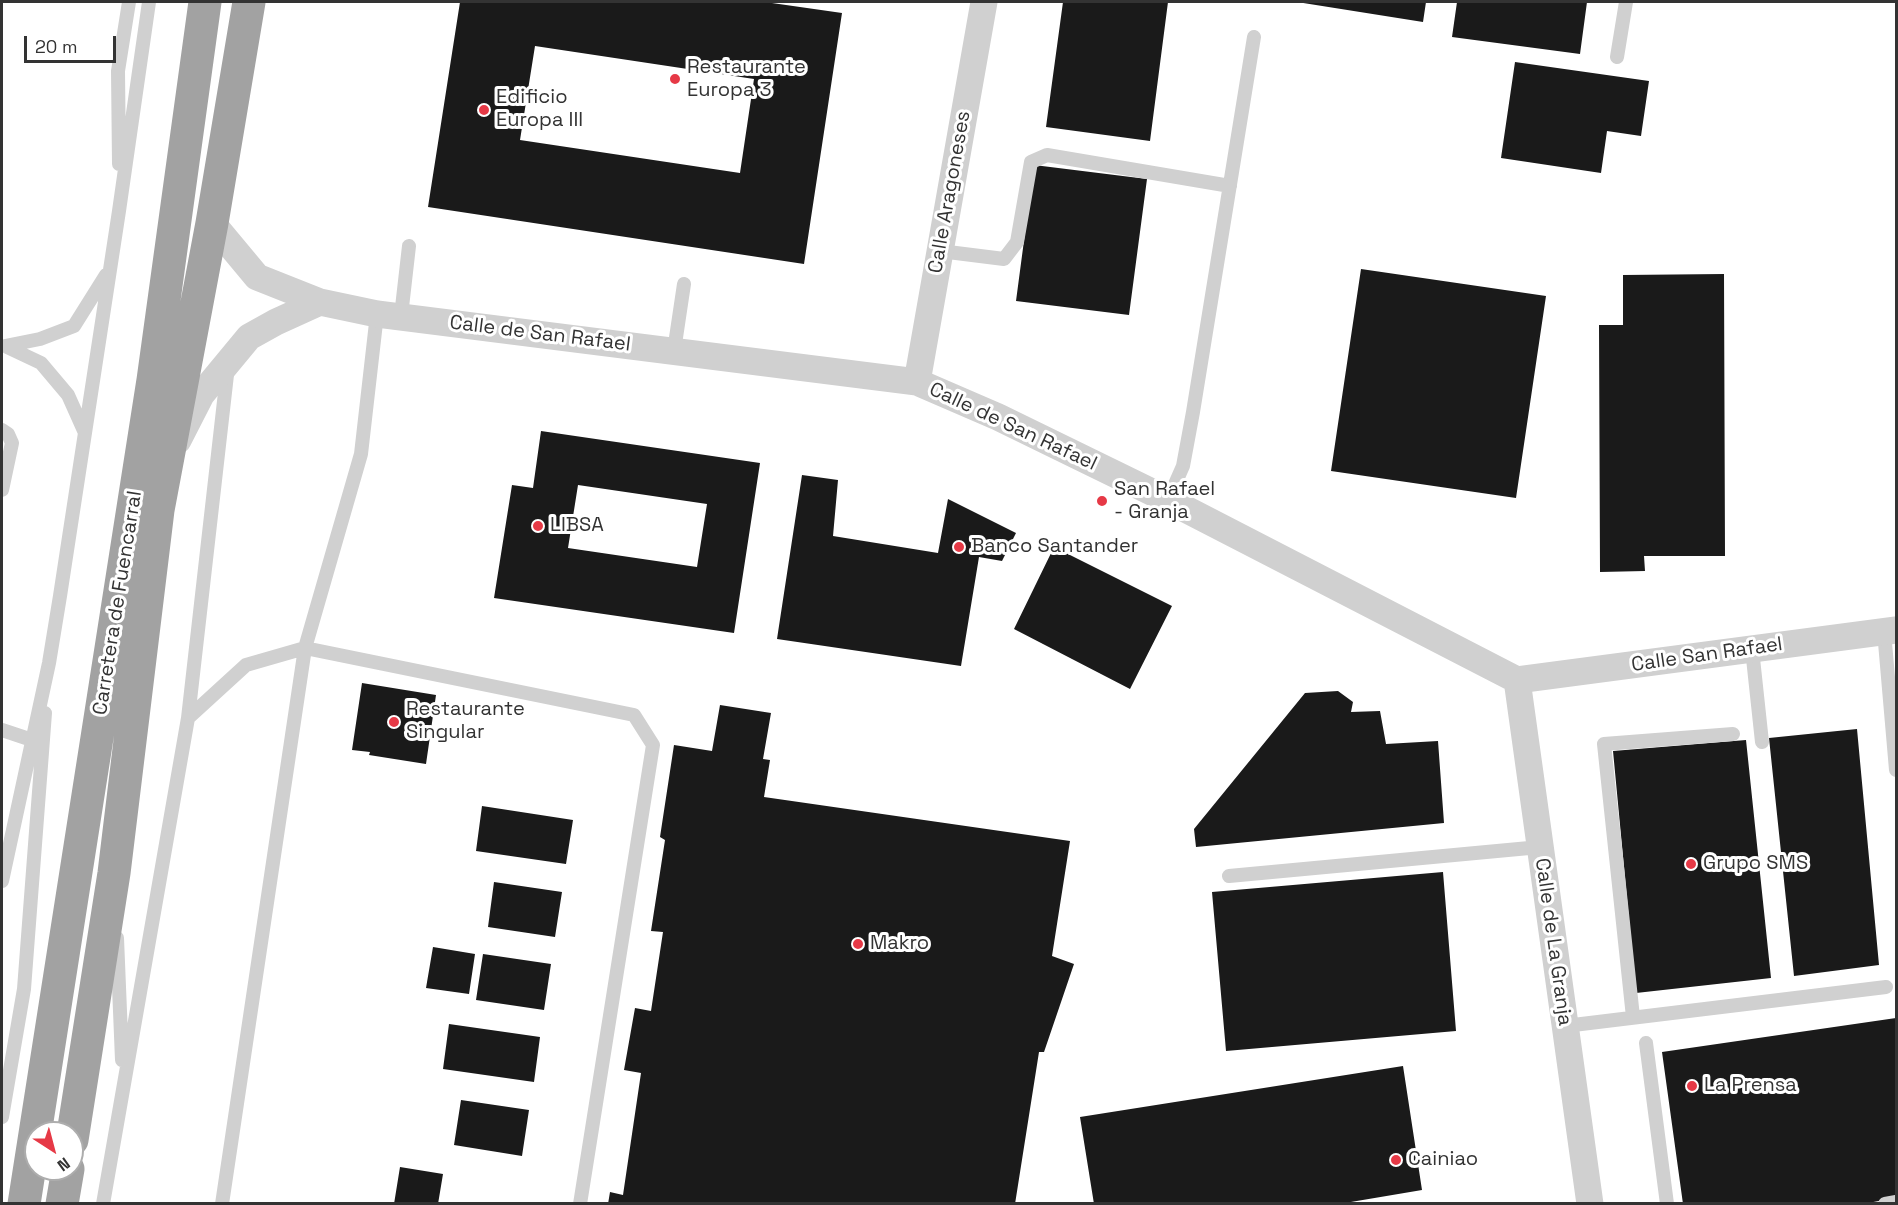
<!DOCTYPE html>
<html>
<head>
<meta charset="utf-8">
<style>
	body { margin:0 }
	#map { position:relative; width:1898px; height:1205px; overflow:hidden; background:#fff; font-family:"Space Grotesk",sans-serif }
	canvas { display:block }
	.frame { position:absolute; inset:0; border:3px solid #333; pointer-events:none }
	.north { position:absolute; left:24px; top:1121px; width:60px; height:60px; box-sizing:border-box; background:#fff; border:2px solid #adadad; border-radius:50%; rotate:144deg; font-size:16px; font-weight:700; line-height:24px; text-align:center; color:#333 }
	.north::after { content:''; display:block; margin:auto; width:21px; height:27px; background:#e63946; clip-path:polygon(50% 0,100% 100%,50% 72%,0 100%) }
	.scale { position:absolute; left:24px; top:36px; width:92px; height:27px; box-sizing:border-box; border:3px solid #333; border-top:0; padding-left:8px; font-size:18px; line-height:21px; white-space:nowrap; color:#333; -webkit-text-stroke:4px #fff; paint-order:stroke }
</style>
</head>
<body>
<div id="map">
<canvas width="1898" height="1205"></canvas>
<div class="frame"></div>
<div class="north">N</div>
<div class="scale">20 m</div>
</div>
<script>
const context = document.querySelector('canvas').getContext('2d');
context.lineJoin = 'round';
function fillPath(path, color) { context.fillStyle = color; context.fill(path, 'evenodd'); }
const poly = rows => new Path2D(rows.map(r => 'M' + r).join(''));
function strokePath(path, color, width, dash) { context.strokeStyle = color; context.lineWidth = width; context.lineCap = dash ? 'butt' : 'round'; context.setLineDash(dash || []); context.stroke(path); }
function write(font, color, halo, rows, align = 'center') {
  context.font = font + ' "Space Grotesk",sans-serif'; context.lineWidth = 6; context.setLineDash([]); context.textBaseline = 'middle'; context.strokeStyle = halo; context.fillStyle = color; for (const [text, x, y, turn = 0] of rows) {
    context.save(); context.translate(x, y); context.rotate((+turn || 0) * Math.PI / 180); context.textAlign = isNaN(turn) ? turn : align; if (halo) context.strokeText(text, 0, 0); context.fillText(text, 0, 0); context.restore();
  }
}
const building = poly([
	[460,2,765,2,842,13,804,264,428,207],
	[535,46,754,79,740,173,520,140],
	[1063,2,1168,2,1150,141,1046,127],
	[1297,2,1426,2,1423,22],
	[1457,2,1587,2,1580,54,1452,37],
	[1515,62,1649,81,1641,136,1607,131,1601,173,1501,158],
	[1034,165,1147,179,1129,315,1016,301],
	[1361,269,1546,296,1516,498,1331,471],
	[1724,274,1725,556,1644,556,1645,571,1600,572,1599,325,1623,325,1623,275],
	[541,431,760,463,734,633,494,598,512,485,533,488],
	[578,485,707,504,697,567,568,548],
	[802,475,838,480,833,536,938,553,948,499,1016,533,1002,561,979,557,961,666,777,639],
	[1054,547,1172,606,1130,689,1014,629],
	[362,683,436,695,426,764,369,755,370,752,352,750],
	[1338,691,1353,702,1351,712,1380,711,1386,744,1438,741,1444,823,1196,847,1194,829,1305,693],
	[720,705,771,713,763,759,770,760,764,797,1070,841,1052,956,1074,964,1044,1052,1039,1052,1015,1204,608,1204,610,1192,623,1195,641,1073,624,1070,635,1008,651,1011,663,932,651,931,665,840,660,837,674,745,712,751],
	[1857,729,1879,965,1794,976,1769,738],
	[1746,740,1771,978,1636,993,1613,751],
	[482,806,573,820,566,864,476,851],
	[1443,872,1456,1031,1226,1051,1212,892],
	[494,882,562,892,555,937,488,927],
	[433,947,475,954,469,994,426,988],
	[483,954,551,964,544,1010,476,1000],
	[1896,1018,1896,1198,1862,1204,1683,1204,1662,1052],
	[449,1024,540,1037,534,1082,443,1069],
	[1403,1066,1422,1190,1339,1204,1094,1204,1080,1117],
	[461,1100,529,1110,522,1156,454,1145],
	[400,1167,443,1174,438,1204,394,1204]
]);
const service = poly([
	[1617,57,1626,2],
	[119,164,118,71,129,2],
	[940,251,1004,259,1017,242,1031,162,1047,155,1230,186],
	[401,316,409,246],
	[5,346,40,339,74,326,106,275],
	[5,346,41,363,68,395,85,433],
	[674,351,684,284],
	[2,430,8,434,12,443,2,490],
	[1168,500,1183,466,1193,412,1254,37],
	[1884,631,1896,770],
	[1752,649,1762,742],
	[188,718,246,665,305,648,634,715,653,745,580,1204],
	[2,730,32,740],
	[1229,876,1540,847],
	[2,881,49,663,60,596,119,211,149,2],
	[117,938,122,1060],
	[1633,1017,1604,744,1733,734],
	[1565,1026,1886,987],
	[1646,1043,1667,1204],
	[2,1117,24,989,45,713],
	[103,1204,188,718,228,366],
	[222,1204,305,648,361,454,377,314],
	[1885,1204,1896,1202]
]);
const minor = poly([
	[212,223,257,277,320,302,377,314,917,382,998,417,1168,500,1517,680],
	[917,382,984,2],
	[178,440,201,395,249,337,276,322,320,302],
	[1517,680,1590,1204],
	[1517,680,1896,630]
]);
const trunk = poly([
	[72,1140,114,873,158,510,212,223,249,2],
	[24,1204,153,380,205,2],
	[62,1204,68,1169]
]);
const markers = [
	[675,79,6,"#e63946"],
	[484,110,6,"#e63946"],
	[1102,501,6,"#e63946"],
	[538,526,6,"#e63946"],
	[959,547,6,"#e63946"],
	[394,722,6,"#e63946"],
	[1691,864,6,"#e63946"],
	[858,944,6,"#e63946"],
	[1692,1086,6,"#e63946"],
	[1396,1160,6,"#e63946"]
];
const poiNames = [
	["Restaurante",687,68],
	["Europa 3",687,91],
	["Edificio",496,98],
	["Europa III",496,121],
	["San Rafael",1114,490],
	["- Granja",1114,513],
	["LIBSA",550,526],
	["Banco Santander",971,547],
	["Restaurante",406,710],
	["Singular",406,733],
	["Grupo SMS",1703,864],
	["Makro",870,944],
	["La Prensa",1704,1086],
	["Cainiao",1408,1160]
];
const streetNames = [
	["Calle Aragoneses",950,192,-80],
	["Calle de San Rafael",540,334,7],
	["Calle de San Rafael",1013,427,25],
	["Carretera de Fuencarral",118,603,-81],
	["Calle San Rafael",1707,655,-8],
	["Calle de La Granja",1553,942,82]
];
fillPath(building, '#1a1a1a');
strokePath(service, '#d0d0d0', 14);
strokePath(minor, '#d0d0d0', 27);
strokePath(trunk, '#a2a2a2', 33);
for (const [x, y, r, color] of markers) { const dot = new Path2D(); dot.arc(x, y, r, 0, 2 * Math.PI); context.fillStyle = color; context.fill(dot); strokePath(dot, '#fff', 2); }
write('20px', '#333', '#fff', poiNames, 'left');
write('20px', '#333', '#fff', streetNames);
</script>
</body>
</html>
